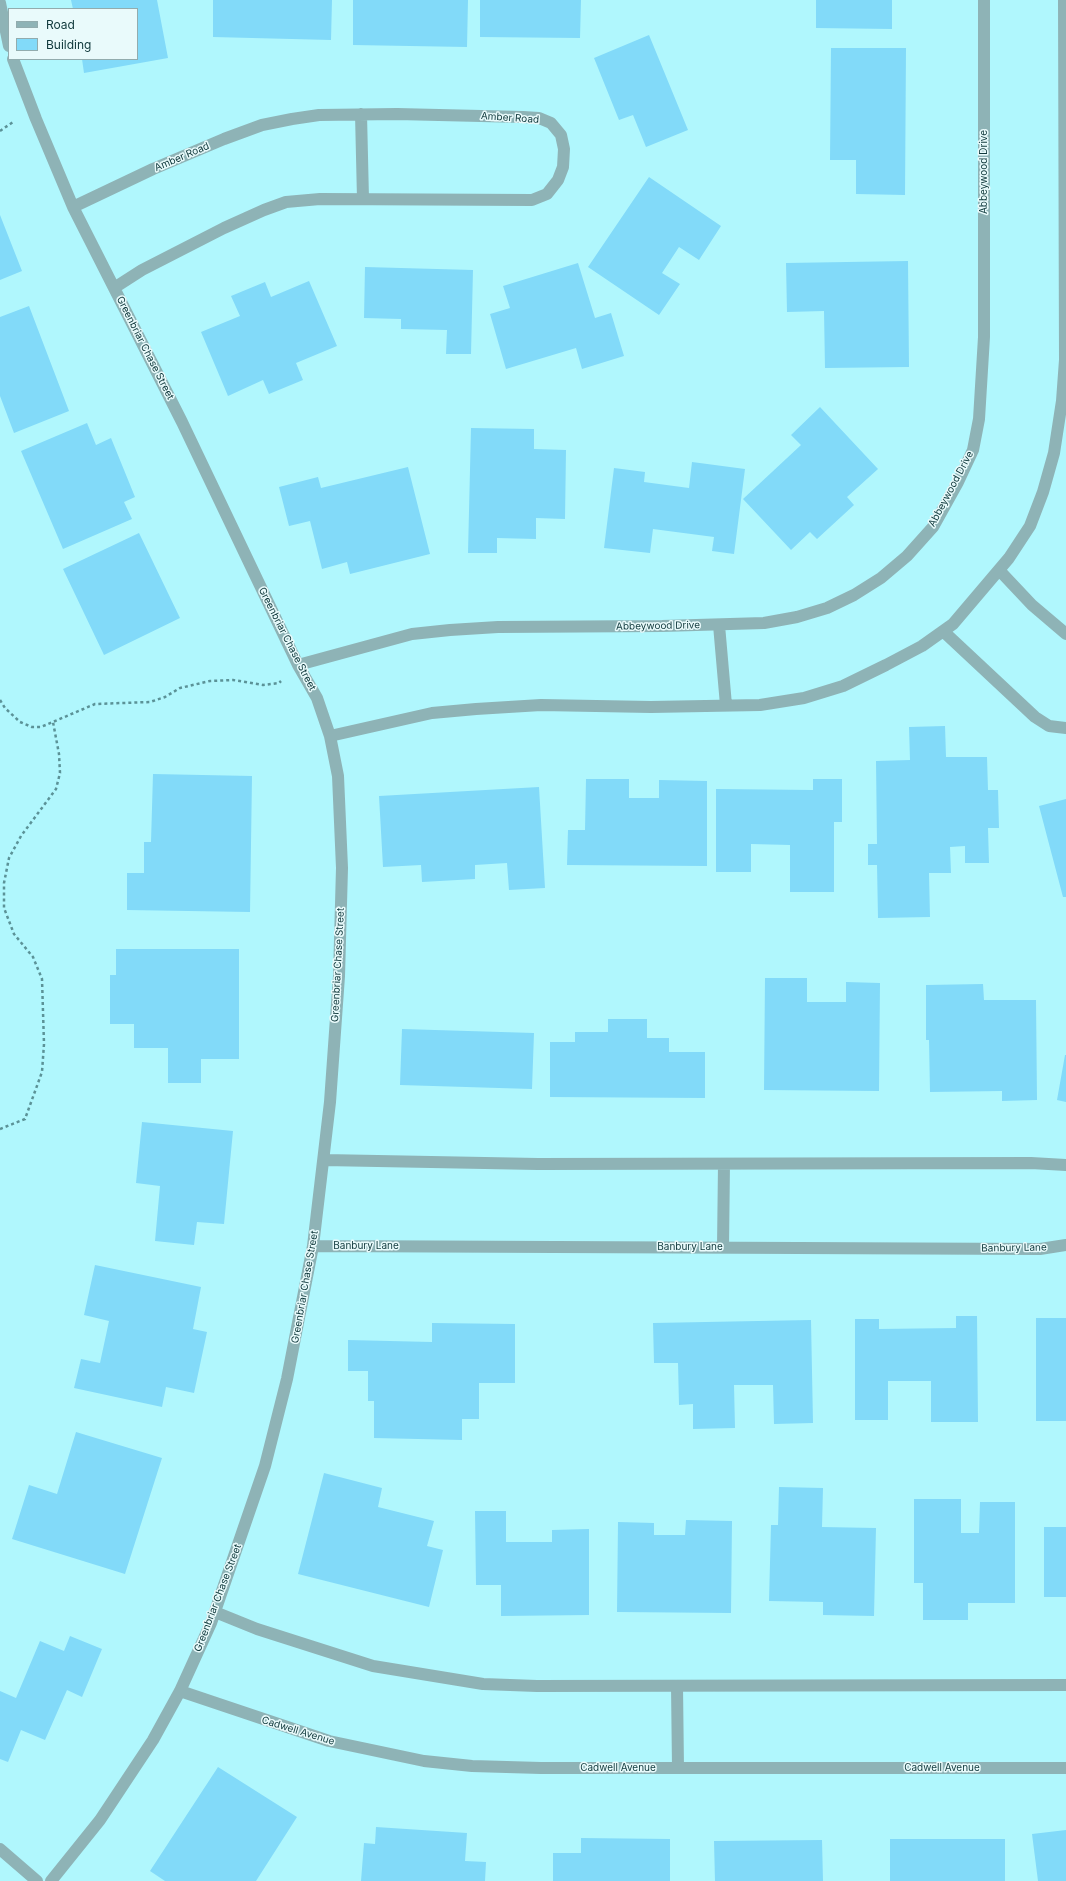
<!DOCTYPE html>
<html>
<head>
<meta charset="utf-8">
<style>
	body { margin:0 }
	#map { position:relative; width:1066px; height:1881px; overflow:hidden; background:#b0f7fd; font-family:Inter,sans-serif }
	canvas { display:block }
	.legend { position:absolute; left:8px; top:8px; width:130px; height:52px; box-sizing:border-box; background:#e9fafb; border:1px solid #92acae; margin:0; padding:5px 7px; list-style:none; font-size:12px; color:#0f383b }
	.legend li { display:flex; align-items:center; gap:8px; height:20px }
	.legend b { width:20px; border:1px solid #92acae }
</style>
</head>
<body>
<div id="map">
<canvas width="1066" height="1881"></canvas>
<ul class="legend">
<li><b style="height:5px;background:#8eb3b6"></b>Road</li>
<li><b style="height:11px;background:#82daf9"></b>Building</li>
</ul>
</div>
<script>
const context = document.querySelector('canvas').getContext('2d');
context.lineJoin = 'round';
function fillPath(path, color) { context.fillStyle = color; context.fill(path, 'evenodd'); }
const poly = rows => new Path2D(rows.map(r => 'M' + r).join(''));
function strokePath(path, color, width, dash) { context.strokeStyle = color; context.lineWidth = width; context.lineCap = dash ? 'butt' : 'round'; context.setLineDash(dash || []); context.stroke(path); }
function write(font, color, halo, rows, align = 'center') {
  context.font = font + ' Inter,sans-serif'; context.lineWidth = 3; context.setLineDash([]); context.textBaseline = 'middle'; context.strokeStyle = halo; context.fillStyle = color; for (const [text, x, y, turn = 0] of rows) {
    context.save(); context.translate(x, y); context.rotate((+turn || 0) * Math.PI / 180); context.textAlign = isNaN(turn) ? turn : align; if (halo) context.strokeText(text, 0, 0); context.fillText(text, 0, 0); context.restore();
  }
}
const building = poly([
	[71,0,157,0,168,58,84,73,82,59,137,59,137,9,73,9],
	[213,0,332,0,331,40,213,37],
	[353,0,468,0,467,47,353,45],
	[480,0,581,0,580,38,480,37],
	[816,0,892,0,892,29,816,28],
	[649,35,688,130,646,147,633,115,619,120,594,58],
	[831,48,906,48,905,195,856,194,856,160,830,160],
	[649,177,721,226,699,260,679,247,662,273,680,284,659,315,588,267],
	[0,215,22,271,0,280],
	[908,261,909,367,825,368,824,311,787,312,786,263],
	[578,263,595,318,611,313,624,356,582,369,576,348,506,369,490,314,510,308,503,286],
	[365,267,473,270,471,354,446,354,447,330,401,329,401,319,364,318],
	[309,281,337,346,296,363,303,380,269,394,263,380,228,396,201,332,240,316,231,296,265,282,271,297],
	[29,306,69,411,14,433,0,396,0,317],
	[820,407,878,469,847,497,854,505,817,539,810,532,791,550,743,499,801,445,791,435],
	[87,423,96,445,111,438,135,497,124,502,132,519,63,549,21,451],
	[471,428,534,429,534,449,566,450,565,519,536,518,536,539,497,538,497,553,468,553],
	[692,462,745,469,734,554,712,551,714,537,653,529,650,553,604,548,614,468,645,472,644,482,689,488],
	[408,467,430,554,350,574,347,562,322,569,310,521,289,526,279,487,318,477,321,488],
	[139,533,180,618,104,655,63,569],
	[945,726,946,757,987,757,988,790,998,790,999,828,988,828,989,863,965,863,965,846,950,847,951,873,929,873,930,917,878,918,877,865,868,865,868,844,877,844,876,761,910,760,909,727],
	[153,774,252,776,250,912,127,910,127,873,144,873,144,842,151,842],
	[586,779,629,779,629,798,659,798,659,780,707,781,707,866,567,865,568,830,585,830],
	[813,779,842,779,842,822,834,822,834,892,790,892,790,845,751,844,751,872,716,872,716,789,813,790],
	[539,787,545,888,509,890,507,863,475,865,475,879,422,882,421,865,383,867,379,796],
	[1066,799,1066,897,1063,897,1039,806],
	[116,949,239,949,239,1059,201,1059,201,1083,168,1083,168,1048,134,1048,134,1024,110,1024,110,975,116,975],
	[765,978,807,978,807,1002,846,1002,846,982,880,983,879,1091,764,1090],
	[983,984,984,1000,1036,1000,1037,1100,1002,1101,1002,1091,930,1092,929,1040,926,1040,926,985],
	[608,1019,647,1019,647,1038,669,1038,669,1052,705,1052,705,1098,550,1097,550,1042,575,1042,575,1032,608,1032],
	[402,1029,534,1033,532,1089,400,1085],
	[1065,1055,1066,1055,1066,1102,1057,1100],
	[142,1122,233,1131,224,1224,197,1222,194,1245,155,1241,160,1186,136,1183],
	[95,1265,201,1287,193,1329,207,1332,194,1393,166,1387,162,1407,74,1388,81,1359,100,1363,109,1321,84,1315],
	[956,1316,977,1316,978,1422,931,1422,931,1381,888,1381,888,1420,855,1420,855,1319,879,1319,879,1329,956,1328],
	[1036,1318,1066,1318,1066,1421,1036,1421],
	[811,1320,813,1423,774,1424,773,1385,734,1385,735,1428,693,1429,693,1404,679,1405,678,1363,654,1363,653,1323],
	[432,1323,515,1324,515,1383,479,1383,479,1419,462,1419,462,1440,374,1438,374,1401,368,1401,368,1371,348,1371,348,1340,432,1342],
	[76,1432,162,1458,125,1574,12,1539,29,1485,57,1494],
	[324,1473,382,1488,378,1507,434,1521,427,1546,443,1550,429,1607,298,1574],
	[779,1487,823,1488,822,1527,876,1528,874,1616,823,1615,823,1602,769,1601,771,1525,778,1525],
	[914,1499,961,1499,961,1533,979,1533,980,1502,1015,1502,1015,1603,968,1603,968,1620,923,1620,923,1583,914,1583],
	[475,1511,506,1511,506,1542,552,1542,552,1530,589,1529,589,1615,501,1616,501,1585,476,1585],
	[686,1520,732,1521,731,1613,617,1612,618,1522,654,1523,654,1535,685,1535],
	[1044,1527,1066,1527,1066,1597,1044,1597],
	[70,1636,102,1649,82,1697,67,1690,45,1740,21,1730,8,1762,0,1759,0,1691,16,1698,40,1641,64,1651],
	[218,1767,297,1817,256,1881,165,1881,150,1871],
	[376,1827,467,1833,465,1861,486,1862,485,1881,361,1881,364,1843,375,1844],
	[1066,1830,1066,1881,1038,1881,1032,1834],
	[581,1838,670,1839,670,1881,553,1881,553,1853,581,1853],
	[890,1839,1005,1839,1005,1881,890,1881],
	[822,1840,823,1881,715,1881,714,1841]
]);
const path = poly([
	[0,131,13,122],
	[0,700,5,708,20,722,32,727,41,727,95,704,150,702,165,697,180,688,210,681,233,680,263,685,279,683,281,681],
	[0,1129,25,1119,42,1072,44,1044,42,979,33,957,14,934,4,908,4,883,9,858,21,836,56,789,60,773,59,754,53,722]
]);
const minor = poly([
	[0,3,9,46],
	[13,59,36,119,73,207,182,422,298,665,317,698,330,736,338,776,342,868,339,976,330,1102,313,1246,287,1379,265,1466,211,1623,180,1691,153,1740,100,1820,51,1881],
	[361,114,363,199],
	[73,207,153,169,224,139,262,125,292,119,319,115,397,114,523,117,539,118,551,123,561,135,564,149,563,167,558,180,547,194,532,200,320,199,286,202,264,210,224,228,142,270,114,288],
	[999,570,1032,605,1066,634],
	[719,625,726,705],
	[943,631,1035,717,1049,726,1066,728],
	[298,665,412,634,450,630,498,627,662,626,764,623,797,617,827,608,854,595,881,578,907,556,933,527,958,482,973,450,979,419,984,337,984,0],
	[330,736,432,713,476,709,541,705,651,707,760,705,804,698,843,686,886,665,922,646,953,624,1009,558,1030,526,1043,492,1054,453,1062,401,1065,360,1064,0],
	[324,1160,538,1164,1031,1163,1066,1165],
	[313,1246,1040,1249,1066,1245],
	[723,1247,724,1164],
	[215,1612,257,1629,373,1666,483,1684,537,1686,1066,1685],
	[677,1686,678,1768],
	[180,1691,329,1741,424,1761,472,1766,541,1768,1066,1768],
	[0,1849,37,1881]
]);
const streetNames = [
	["Amber Road",510,118,4],
	["Amber Road",182,157,-23],
	["Abbeywood Drive",984,172,-90],
	["Greenbriar Chase Street",145,348,63],
	["Abbeywood Drive",951,489,-62],
	["Abbeywood Drive",658,626,-1],
	["Greenbriar Chase Street",287,639,63],
	["Greenbriar Chase Street",338,965,-87],
	["Banbury Lane",366,1246],
	["Banbury Lane",690,1247],
	["Banbury Lane",1014,1248,-1],
	["Greenbriar Chase Street",305,1287,-80],
	["Greenbriar Chase Street",218,1598,-69],
	["Cadwell Avenue",298,1731,17],
	["Cadwell Avenue",618,1768],
	["Cadwell Avenue",942,1768]
];
fillPath(building, '#82daf9');
strokePath(path, '#5b9297', 2.5, [3, 3]);
strokePath(minor, '#8eb3b6', 12);
write('10px', '#0f383b', '#e9fafb', streetNames);
</script>
</body>
</html>
